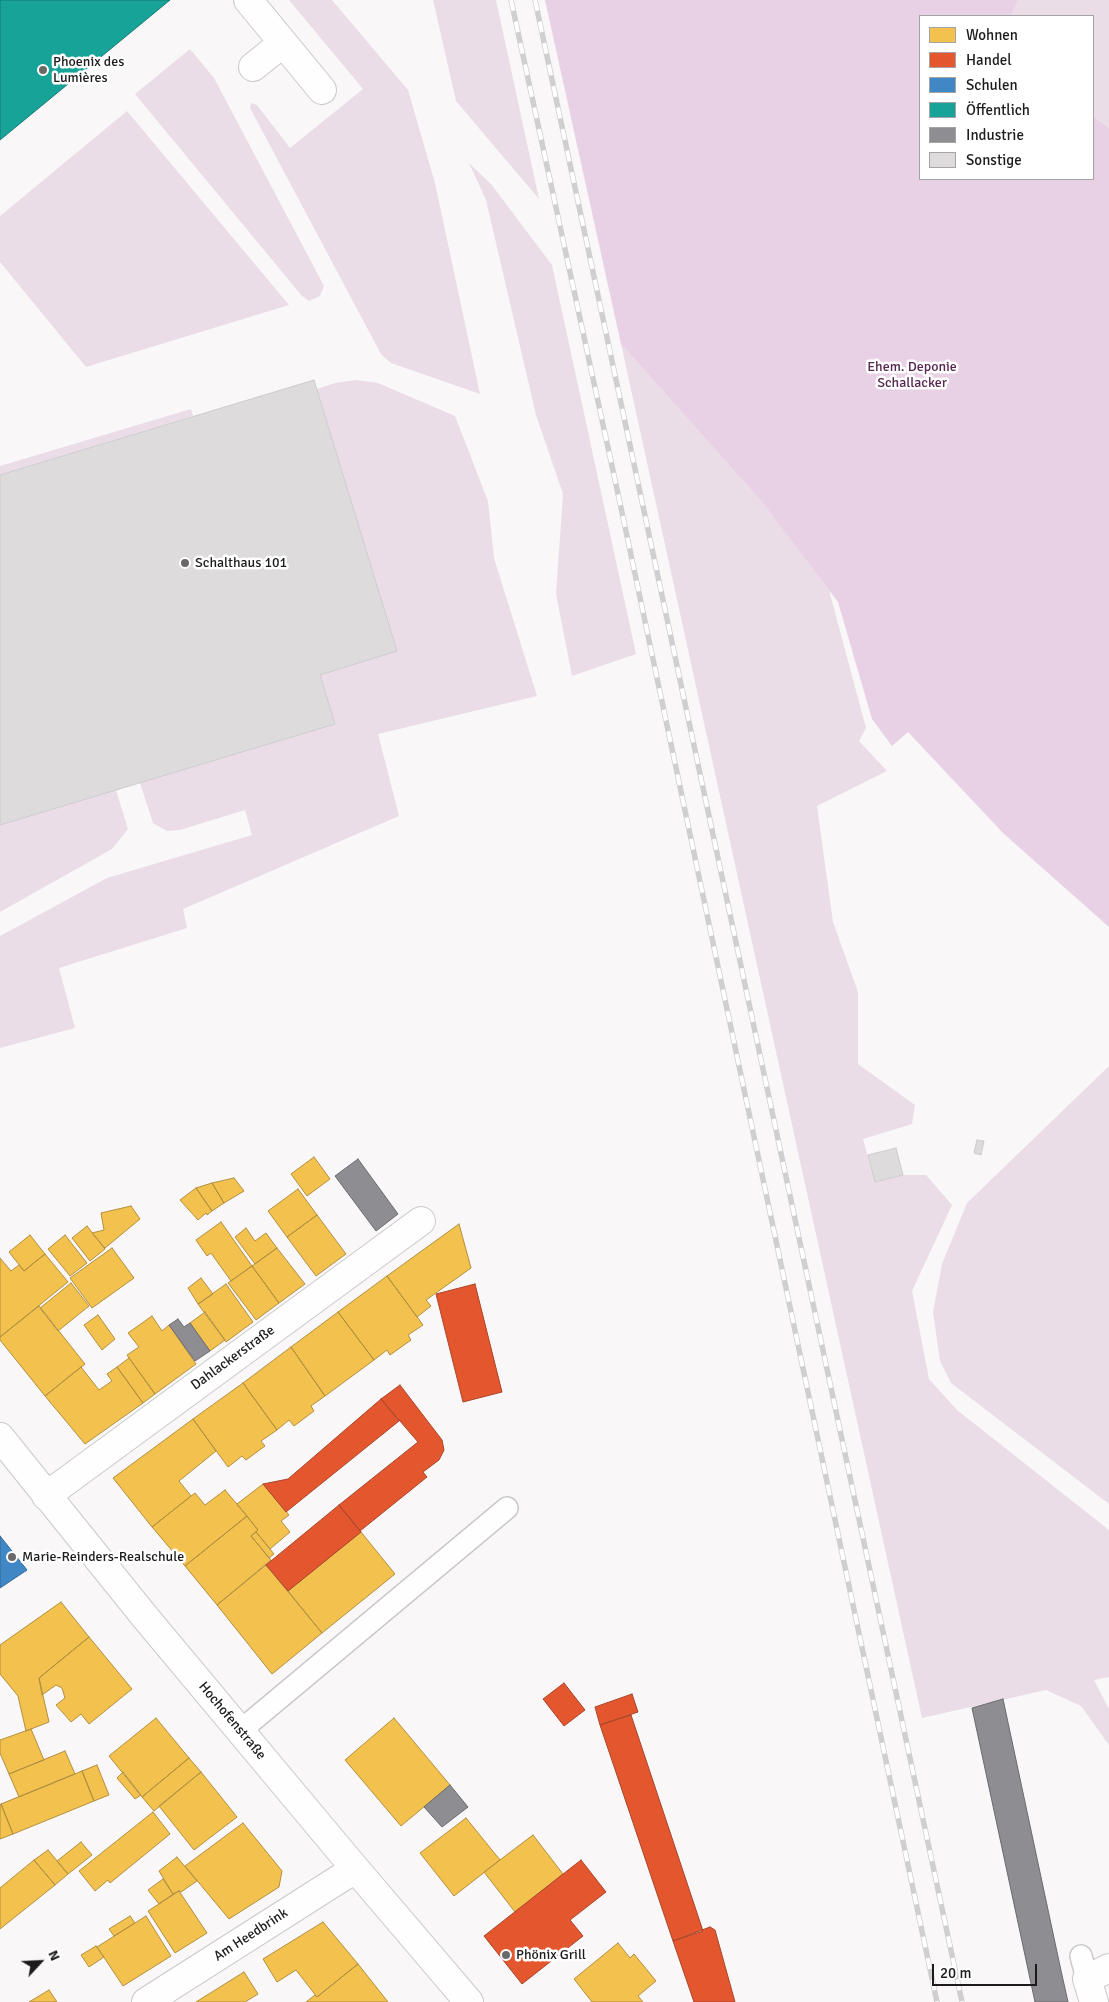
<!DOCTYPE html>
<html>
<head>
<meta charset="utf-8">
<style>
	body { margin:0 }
	#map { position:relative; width:1109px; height:2002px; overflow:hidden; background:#f9f7f8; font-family:Signika,sans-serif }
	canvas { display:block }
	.legend { position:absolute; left:919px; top:15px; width:175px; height:165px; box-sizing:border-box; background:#fff; border:1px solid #a5a4a4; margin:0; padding:6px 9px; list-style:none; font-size:15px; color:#1d1b1c }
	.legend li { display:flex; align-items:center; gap:10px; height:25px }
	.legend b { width:25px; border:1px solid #a5a4a4 }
	.north { position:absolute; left:15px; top:1937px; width:50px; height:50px; -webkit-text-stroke:4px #fff; paint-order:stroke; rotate:65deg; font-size:14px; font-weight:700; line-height:20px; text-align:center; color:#1d1b1c }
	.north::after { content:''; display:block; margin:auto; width:18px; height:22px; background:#1d1b1c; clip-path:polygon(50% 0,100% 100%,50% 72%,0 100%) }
	.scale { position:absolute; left:932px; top:1964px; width:105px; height:22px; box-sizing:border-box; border:2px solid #1d1b1c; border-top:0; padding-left:6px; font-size:15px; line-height:18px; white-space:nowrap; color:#1d1b1c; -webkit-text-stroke:4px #fff; paint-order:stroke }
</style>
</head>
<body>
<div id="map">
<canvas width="1109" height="2002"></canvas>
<ul class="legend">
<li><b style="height:14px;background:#f2c14e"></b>Wohnen</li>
<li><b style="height:14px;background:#e4572e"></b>Handel</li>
<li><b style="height:14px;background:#3f88c5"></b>Schulen</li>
<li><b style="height:14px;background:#17a398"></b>Öffentlich</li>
<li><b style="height:14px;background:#8d8d92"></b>Industrie</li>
<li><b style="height:14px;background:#dddbdc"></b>Sonstige</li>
</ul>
<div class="north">N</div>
<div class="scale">20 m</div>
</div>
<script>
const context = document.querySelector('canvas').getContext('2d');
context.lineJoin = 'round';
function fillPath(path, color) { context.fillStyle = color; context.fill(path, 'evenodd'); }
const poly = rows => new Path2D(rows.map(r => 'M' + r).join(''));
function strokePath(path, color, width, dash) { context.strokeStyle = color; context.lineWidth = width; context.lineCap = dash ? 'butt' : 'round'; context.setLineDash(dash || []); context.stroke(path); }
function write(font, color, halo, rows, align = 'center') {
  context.font = font + ' Signika,sans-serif'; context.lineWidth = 5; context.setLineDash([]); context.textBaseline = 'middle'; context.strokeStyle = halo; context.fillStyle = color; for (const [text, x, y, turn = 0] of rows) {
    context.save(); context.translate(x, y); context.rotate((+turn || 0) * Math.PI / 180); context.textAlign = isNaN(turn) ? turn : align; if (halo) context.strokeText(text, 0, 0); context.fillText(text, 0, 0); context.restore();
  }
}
const green = poly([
	[289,0,332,0,408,90,435,183,480,394,391,363,381,354,250,108,251,103,257,105,290,148,363,89],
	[433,0,496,0,539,199,456,101],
	[1018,0,1109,0,1109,128,1093,116,1093,16,1011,16],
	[190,49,214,78,324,286,320,296,309,301,302,296,135,94],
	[127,111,289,305,86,367,0,262,0,216],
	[469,163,491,184,552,265,636,654,572,676,556,594,563,494,536,415,486,200],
	[621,344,761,501,829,590,866,728,859,741,887,771,817,806,833,922,858,992,858,1064,915,1105,912,1124,863,1139,875,1182,903,1175,926,1175,952,1205,912,1291,929,1379,957,1410,1109,1530,1109,1677,1094,1680,1109,1709,1109,1745,1081,1706,1046,1690,922,1718],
	[356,380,378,383,455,416,488,501,494,558,537,696,378,734,399,816,183,909,187,928,59,968,75,1028,0,1048,0,936,107,878,252,835,245,810,180,830,167,831,153,823,140,783,335,724,320,675,397,651,317,389,335,383],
	[191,409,193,416,0,475,0,466],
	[116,790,128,829,112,849,0,912,0,825],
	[1109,1066,1109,1504,951,1383,940,1361,933,1312,942,1264,967,1203]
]);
const forest = poly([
	[545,0,1018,0,1011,16,920,16,920,179,1093,179,1093,116,1109,128,1109,927,1003,833,908,732,892,746,872,719,838,602,761,501,621,344]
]);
const homes = poly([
	[314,1157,330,1179,307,1196,291,1174,314,1157],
	[234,1178,244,1191,224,1203,212,1183,234,1178],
	[212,1183,224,1203,212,1211,196,1188,212,1183],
	[196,1188,212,1211,207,1215,206,1213,198,1220,180,1200,196,1188],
	[298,1189,317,1215,287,1237,268,1211,298,1189],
	[131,1206,140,1219,105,1248,92,1233,104,1230,101,1213,131,1206],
	[317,1215,346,1254,316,1276,287,1237,317,1215],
	[221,1222,252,1266,231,1281,211,1253,207,1256,196,1240,221,1222],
	[459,1224,471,1268,426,1300,431,1306,417,1317,387,1276,459,1224],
	[87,1226,105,1249,90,1261,72,1238,87,1226],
	[246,1228,255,1241,266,1233,277,1248,255,1264,235,1237,246,1228],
	[30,1235,45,1254,24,1271,9,1252,30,1235],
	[65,1235,87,1263,70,1276,48,1249,65,1235],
	[112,1248,134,1278,92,1308,70,1278,112,1248],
	[277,1248,305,1284,279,1303,252,1266,277,1248],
	[45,1254,68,1282,0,1337,0,1258,11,1271,19,1265,24,1271,45,1254],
	[252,1266,279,1303,256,1320,228,1283,252,1266],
	[387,1276,423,1325,408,1335,411,1340,390,1355,387,1350,374,1360,338,1312,387,1276],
	[201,1278,213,1294,198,1304,188,1288,201,1278],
	[71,1283,89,1306,58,1331,40,1308,71,1283],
	[226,1284,253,1322,226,1342,198,1304,226,1284],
	[39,1306,85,1364,45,1396,0,1340,0,1337,39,1306],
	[205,1312,225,1340,210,1351,190,1323,205,1312],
	[338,1312,374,1360,325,1396,291,1347,338,1312],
	[98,1315,115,1339,102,1350,84,1325,98,1315],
	[152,1316,162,1331,169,1325,196,1364,155,1394,127,1355,139,1347,128,1333,152,1316],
	[291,1347,325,1396,311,1406,314,1411,294,1426,289,1420,277,1430,243,1383,291,1347],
	[129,1358,155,1394,143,1403,117,1367,129,1358],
	[81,1367,99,1390,112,1381,107,1374,117,1367,143,1403,85,1444,45,1396,81,1367],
	[243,1383,277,1430,261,1441,265,1446,246,1460,242,1456,228,1467,193,1419,243,1383],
	[193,1419,216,1451,179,1481,191,1496,152,1527,113,1478,193,1419],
	[263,1484,289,1515,281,1521,290,1532,270,1549,256,1532,258,1530,237,1504,263,1484],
	[225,1490,247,1516,185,1566,152,1527,195,1493,205,1505,225,1490],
	[247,1516,258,1530,251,1536,271,1560,217,1605,185,1566,247,1516],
	[256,1532,274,1554,269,1558,251,1536,256,1532],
	[361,1532,395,1574,322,1633,288,1591,361,1532],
	[266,1565,322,1633,272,1674,217,1605,266,1565],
	[61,1602,89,1637,39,1678,49,1722,26,1731,18,1696,0,1674,0,1645,61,1602],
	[89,1637,132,1689,89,1724,81,1714,71,1722,56,1705,65,1698,62,1688,56,1685,42,1695,39,1678,89,1637],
	[156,1718,189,1758,142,1797,109,1756,156,1718],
	[394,1718,450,1785,401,1826,345,1760,394,1718],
	[31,1729,44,1760,9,1774,0,1753,0,1740,31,1729],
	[65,1751,75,1774,19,1797,9,1774,65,1751],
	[189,1758,201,1772,154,1811,142,1797,189,1758],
	[97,1765,109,1795,94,1801,82,1771,97,1765],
	[82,1771,94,1801,13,1834,1,1804,82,1771],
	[123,1772,141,1795,135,1799,117,1778,123,1772],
	[201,1772,237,1817,194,1850,159,1806,201,1772],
	[1,1804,13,1834,0,1839,0,1805,1,1804],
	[153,1812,170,1834,110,1883,108,1880,95,1891,79,1871,153,1812],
	[466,1818,500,1860,454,1896,420,1853,466,1818],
	[243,1823,282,1871,279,1887,229,1919,185,1866,243,1823],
	[533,1835,563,1874,515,1912,484,1872,533,1835],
	[81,1842,92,1855,68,1874,57,1861,81,1842],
	[48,1850,68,1874,55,1885,34,1860,48,1850],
	[177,1857,197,1881,181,1892,179,1891,173,1894,159,1871,177,1857],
	[34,1860,55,1885,0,1929,0,1888,34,1860],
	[163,1879,173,1894,159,1904,148,1890,163,1879],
	[179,1891,207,1933,175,1953,148,1911,179,1891],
	[130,1916,135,1923,114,1936,109,1929,130,1916],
	[146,1916,171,1956,123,1986,97,1947,146,1916],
	[323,1922,358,1964,317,1997,296,1970,277,1982,263,1959,323,1922],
	[618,1943,630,1958,634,1954,656,1981,638,1996,643,2002,592,2002,574,1979,618,1943],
	[96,1946,104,1957,89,1967,81,1955,96,1946],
	[358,1964,388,2002,306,2002,315,1995,317,1997,358,1964],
	[244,1972,258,1994,245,2002,196,2002,244,1972],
	[49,1990,57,2002,29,2002,49,1990]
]);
const shops = poly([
	[475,1284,502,1392,463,1402,436,1294,475,1284],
	[400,1385,442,1440,444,1450,439,1460,423,1472,427,1477,360,1531,339,1505,418,1442,381,1399,400,1385],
	[381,1399,399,1421,286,1512,263,1484,288,1479,381,1399],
	[339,1505,361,1532,288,1591,266,1565,339,1505],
	[564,1683,585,1710,564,1726,543,1699,564,1683],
	[632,1694,638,1712,600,1725,595,1707,632,1694],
	[631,1715,703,1931,673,1941,600,1725,631,1715],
	[581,1860,606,1892,570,1920,583,1936,522,1984,484,1936,581,1860],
	[710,1927,715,1930,735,2002,694,2002,673,1941,710,1927]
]);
const schools = poly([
	[0,1536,27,1570,0,1588,0,1536]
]);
const public = poly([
	[0,0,170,0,0,140,0,0]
]);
const industry = poly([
	[358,1159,398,1214,376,1231,335,1176,358,1159],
	[178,1319,184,1327,190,1323,210,1351,195,1361,169,1325,178,1319],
	[1003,1699,1060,1966,1068,2002,1035,2002,972,1708,1003,1699],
	[450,1785,468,1807,442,1827,424,1807,450,1785]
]);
const building = poly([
	[314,380,397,651,320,675,335,724,0,825,0,475,314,380],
	[977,1140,984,1141,981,1155,974,1153,977,1140],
	[896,1148,903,1175,875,1182,868,1155,896,1148]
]);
const lane = poly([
	[240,1731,507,1508],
	[1081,1956,1087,1979]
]);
const street = poly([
	[248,0,322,90],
	[253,67,283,43],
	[0,1437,145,1617,348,1860,469,2002],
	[46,1496,421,1221],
	[146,2002,355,1869],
	[1094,2002,1087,1979,1109,1968]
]);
const rail = poly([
	[511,0,620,503,937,2002],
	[535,0,962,2002]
]);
const markers = [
	[43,70,5,"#6a6869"],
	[185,563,5,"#6a6869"],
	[12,1557,5,"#6a6869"],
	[506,1955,5,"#6a6869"]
];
const poiNames = [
	["Phoenix des",53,62],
	["Lumières",53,78],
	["Schalthaus 101",195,563],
	["Marie-Reinders-Realschule",22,1557],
	["Phönix Grill",516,1955]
];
const parkNames = [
	["Ehem. Deponie",912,367],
	["Schallacker",912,383]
];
const streetNames = [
	["Dahlackerstraße",233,1358,-36],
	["Hochofenstraße",232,1721,50],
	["Am Heedbrink",251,1935,-33]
];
fillPath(green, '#ebdde8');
fillPath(forest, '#e8d1e4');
fillPath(homes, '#f2c14e');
strokePath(homes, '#b28f3f', 1);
fillPath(shops, '#e4572e');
strokePath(shops, '#a84529', 1);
fillPath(schools, '#3f88c5');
strokePath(schools, '#356792', 1);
fillPath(public, '#17a398');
strokePath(public, '#197a73', 1);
fillPath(industry, '#8d8d92');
strokePath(industry, '#6b6b6f', 1);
fillPath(building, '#dddbdc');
strokePath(building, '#cdcbcc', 1);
strokePath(lane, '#cbc9ca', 24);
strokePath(street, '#cbc9ca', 30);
strokePath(lane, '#fefefe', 21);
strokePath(street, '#fefefe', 28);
strokePath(rail, '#d0cfd0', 5.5);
strokePath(rail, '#fff', 4, [11]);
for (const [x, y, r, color] of markers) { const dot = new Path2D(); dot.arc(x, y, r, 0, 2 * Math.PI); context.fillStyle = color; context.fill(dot); strokePath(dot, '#fff', 2); }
write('14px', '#1d1b1c', '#fff', poiNames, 'left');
write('14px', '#572651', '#fff', parkNames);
write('14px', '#1d1b1c', '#fff', streetNames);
</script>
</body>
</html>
